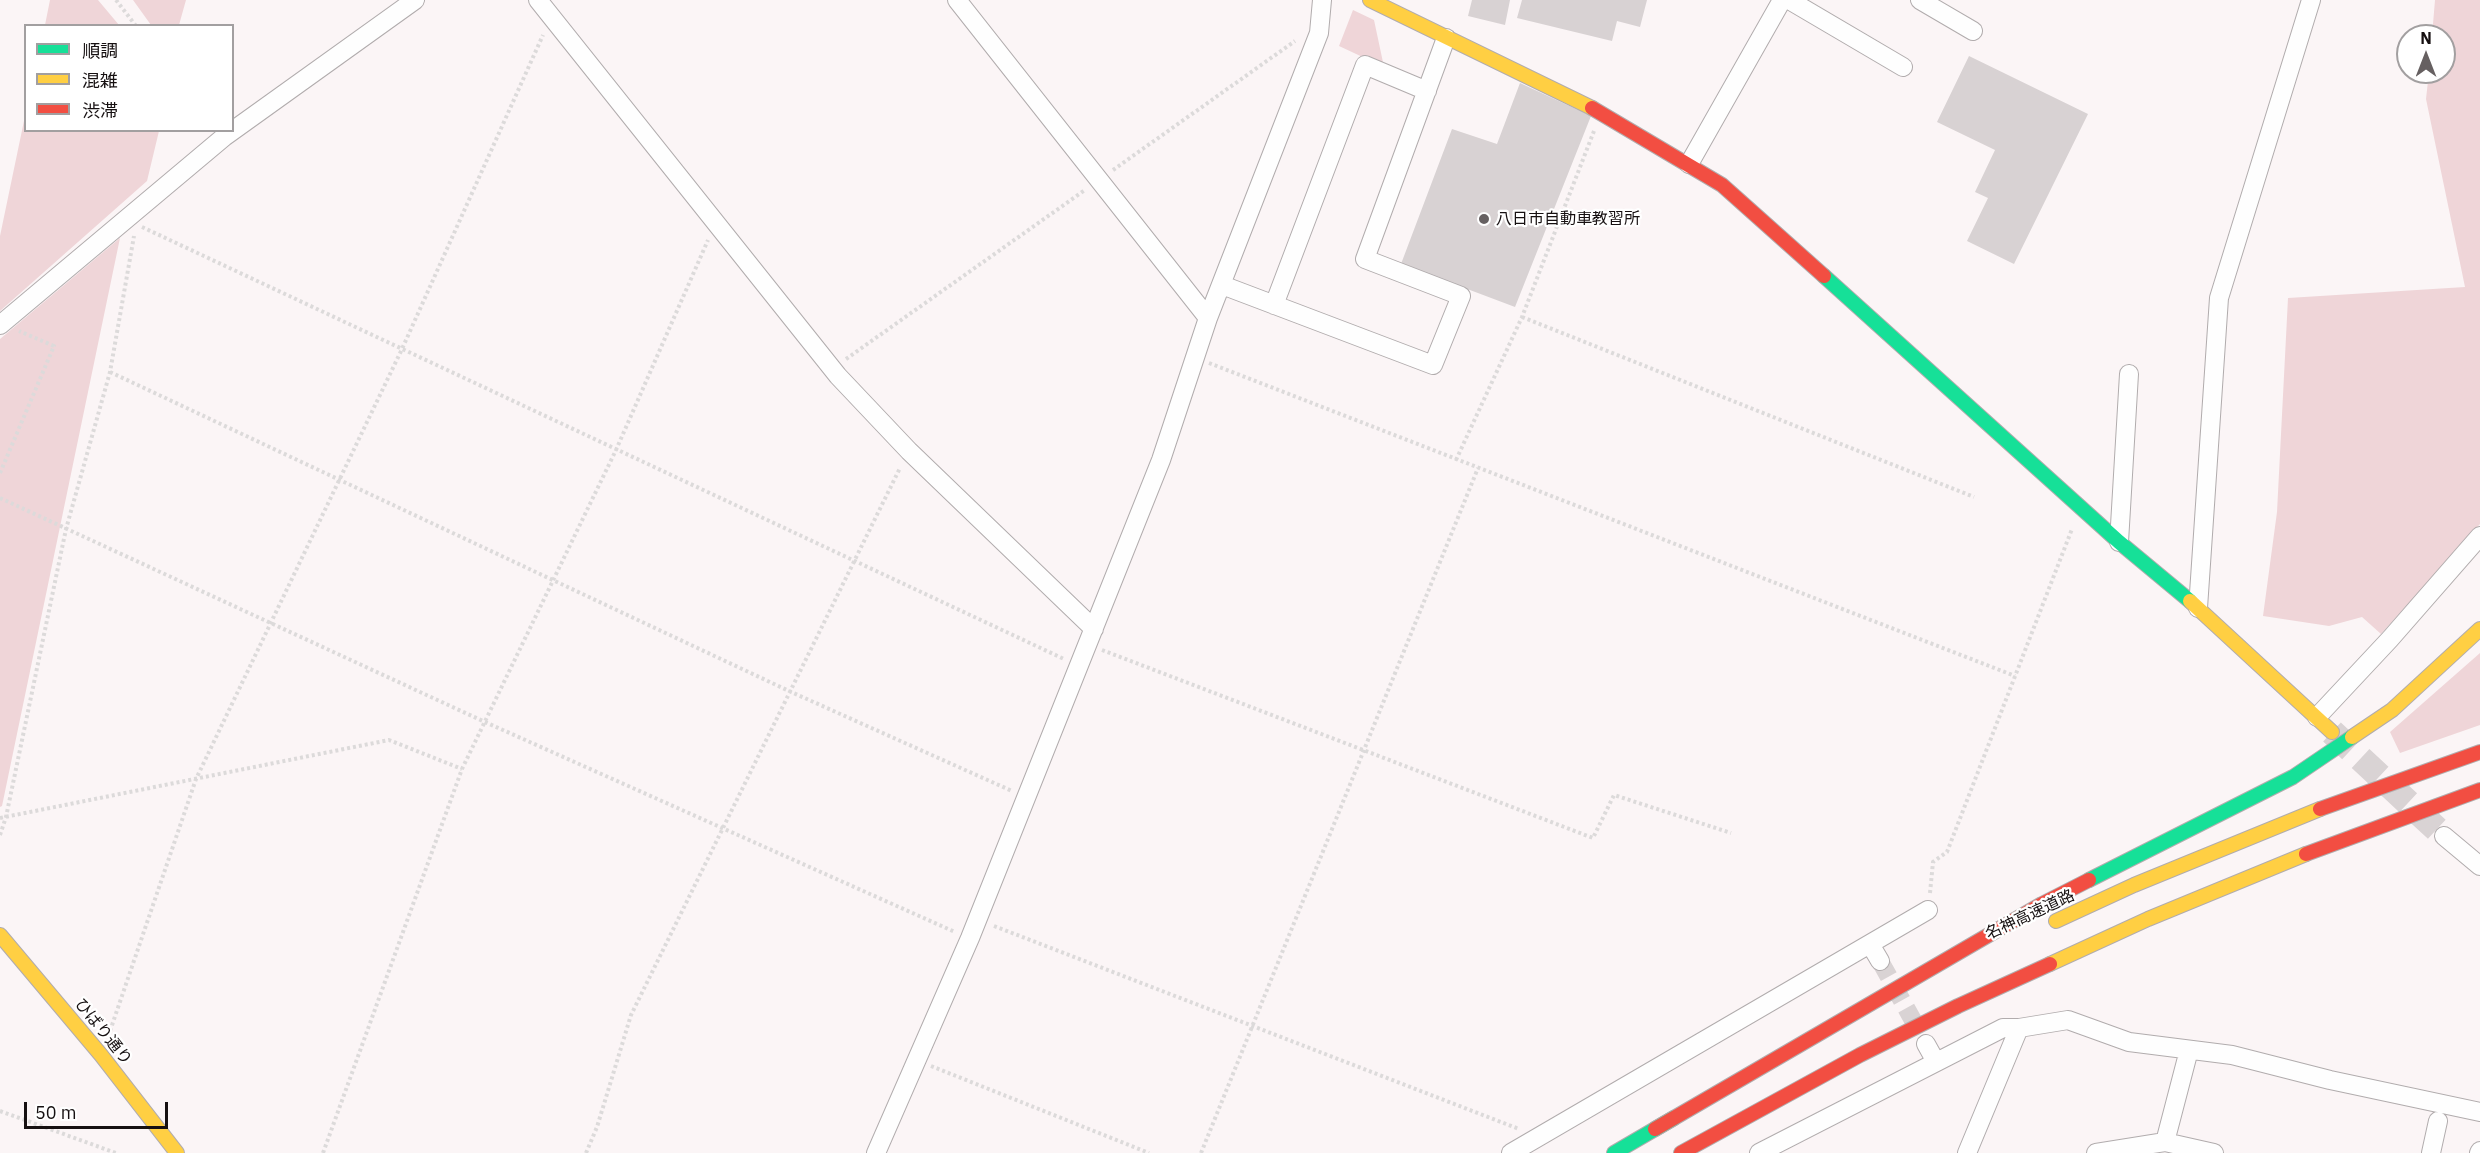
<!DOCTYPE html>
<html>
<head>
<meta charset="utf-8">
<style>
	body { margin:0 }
	#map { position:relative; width:2480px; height:1153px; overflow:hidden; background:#fbf5f6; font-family:"IBM Plex Sans","Noto Sans JP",sans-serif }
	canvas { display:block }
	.legend { position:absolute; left:24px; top:24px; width:210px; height:108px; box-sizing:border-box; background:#fff; border:2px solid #a29fa0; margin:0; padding:8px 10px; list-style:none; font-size:18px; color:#161011 }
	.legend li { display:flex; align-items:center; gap:12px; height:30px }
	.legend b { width:30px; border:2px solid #a29fa0 }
	.north { position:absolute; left:2396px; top:24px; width:60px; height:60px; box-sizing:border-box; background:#fff; border:2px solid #a29fa0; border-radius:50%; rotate:0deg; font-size:16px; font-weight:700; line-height:24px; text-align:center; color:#161011 }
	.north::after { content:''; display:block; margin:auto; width:21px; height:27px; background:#666061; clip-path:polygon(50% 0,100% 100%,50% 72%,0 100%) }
	.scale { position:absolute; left:24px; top:1102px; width:144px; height:27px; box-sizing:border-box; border:3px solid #161011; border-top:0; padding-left:8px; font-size:18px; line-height:21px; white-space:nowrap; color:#161011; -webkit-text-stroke:4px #fff; paint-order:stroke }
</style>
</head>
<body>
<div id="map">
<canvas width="2480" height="1153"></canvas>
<ul class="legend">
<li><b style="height:8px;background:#16e098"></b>順調</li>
<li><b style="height:8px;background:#ffcf43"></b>混雑</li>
<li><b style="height:8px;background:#f24e42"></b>渋滞</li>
</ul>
<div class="north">N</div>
<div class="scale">50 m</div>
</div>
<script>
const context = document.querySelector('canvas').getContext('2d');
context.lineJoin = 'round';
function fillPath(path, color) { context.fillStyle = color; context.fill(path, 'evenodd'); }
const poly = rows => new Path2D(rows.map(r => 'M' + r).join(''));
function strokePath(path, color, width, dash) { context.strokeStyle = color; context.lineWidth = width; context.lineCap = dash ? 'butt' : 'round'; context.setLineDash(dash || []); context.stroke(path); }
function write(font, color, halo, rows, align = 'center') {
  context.font = font + ' "IBM Plex Sans","Noto Sans JP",sans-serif'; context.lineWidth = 4.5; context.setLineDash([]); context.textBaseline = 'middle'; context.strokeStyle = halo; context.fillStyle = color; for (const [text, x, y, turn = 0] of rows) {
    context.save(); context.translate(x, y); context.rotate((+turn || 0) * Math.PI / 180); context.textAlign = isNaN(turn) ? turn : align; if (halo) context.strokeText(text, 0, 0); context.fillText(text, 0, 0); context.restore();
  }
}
const green = poly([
	[50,0,98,0,119,25,45,25],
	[133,0,186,0,179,25,151,25],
	[2435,0,2480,0,2480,524,2381,634,2362,617,2329,626,2263,616,2277,512,2288,298,2465,287,2426,99,2429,72,2444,72,2444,36,2432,36],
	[1353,10,1374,20,1384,67,1339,46],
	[25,116,26,130,159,131,147,181,0,311,0,236],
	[120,238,2,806,0,807,0,339],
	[2480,653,2480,725,2400,753,2390,732]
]);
const building = poly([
	[1472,0,1510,0,1505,25,1468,16],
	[1522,0,1647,0,1640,27,1617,21,1612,41,1517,18],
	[1969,56,2088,114,2014,264,1967,241,1988,198,1975,192,1995,150,1937,122],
	[1520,83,1591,116,1515,307,1401,264,1452,129,1497,144]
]);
const streetTunnel = poly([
	[1880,961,1920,1033]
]);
const secondaryTunnel = poly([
	[2332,732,2444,836]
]);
const path = poly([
	[116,0,136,26],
	[1113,170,1295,41],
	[142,227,1064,659],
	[1522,317,1974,497],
	[846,359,1085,190],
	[1209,363,2015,676],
	[110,372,789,691,1012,791],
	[1456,460,1522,317,1594,131],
	[0,473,54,346,19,331],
	[0,498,485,722,955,932],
	[1102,650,1593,838,1614,795,1731,833],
	[0,818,389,740,462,769],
	[0,835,6,817,66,529,110,372,134,236],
	[1930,893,1933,862,1947,852,2072,529],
	[994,926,1519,1129],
	[110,1031,196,779,402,349,543,35],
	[931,1066,1149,1153],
	[0,1111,116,1153],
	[323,1153,462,769,616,450,708,240],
	[586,1153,597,1127,631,1015,900,468],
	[1201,1153,1478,468]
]);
const street = poly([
	[538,0,838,376,909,451,1094,629],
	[957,0,1208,318],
	[1789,0,1903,67],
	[1920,0,1973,31],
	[1689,164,1782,0],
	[1222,285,1433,365,1461,296,1365,259,1446,38],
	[1274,305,1365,65,1427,91],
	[0,325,224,137,415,0],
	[2119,542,2129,374],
	[2198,608,2219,298,2311,0],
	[2317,717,2390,639,2480,536],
	[2444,836,2480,866],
	[1870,944,1880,961],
	[1926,1044,1936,1062],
	[2165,1142,2189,1050],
	[876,1153,970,938,1161,460,1208,318,1319,33,1322,0],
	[1511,1153,1928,910],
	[1759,1153,2003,1028,2019,1028],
	[1967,1153,2019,1028,2068,1020,2129,1042,2232,1055,2330,1080,2480,1112],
	[2096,1153,2165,1142,2214,1153],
	[2431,1153,2438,1121],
	[2479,1153,2480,1151]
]);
const fast = poly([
	[1824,276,2119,542,2190,601],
	[2089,880,2293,777,2352,737],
	[1614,1153,1674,1118]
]);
const slow = poly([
	[1370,0,1592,108],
	[2190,601,2332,732],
	[2352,737,2392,710,2480,629],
	[2056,921,2134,885,2320,809],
	[0,935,101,1055,177,1153],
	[2050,964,2148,919,2306,854]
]);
const jam = poly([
	[1592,108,1722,185,1824,276],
	[2320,809,2480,752],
	[2306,854,2480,790],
	[1655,1129,2042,904,2089,880],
	[1681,1153,1860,1055,1958,1006,2050,964]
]);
const markers = [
	[1484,219,6,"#666061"]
];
const poiNames = [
	["八日市自動車教習所",1496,219]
];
const streetNames = [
	["名神高速道路",2030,915,-25],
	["ひばり通り",103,1032,51]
];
fillPath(green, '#efd5d8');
fillPath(building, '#d8d2d3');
strokePath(streetTunnel, '#d9d3d4', 18, [18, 9]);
strokePath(secondaryTunnel, '#d9d3d4', 26, [26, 13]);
strokePath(street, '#b1acad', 20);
strokePath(fast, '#b1acad', 16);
strokePath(slow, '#b1acad', 16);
strokePath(jam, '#b1acad', 16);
strokePath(path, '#dcdada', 4, [3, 3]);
strokePath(street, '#fefefe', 18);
strokePath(fast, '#16e098', 14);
strokePath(slow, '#ffcf43', 14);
strokePath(jam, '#f24e42', 14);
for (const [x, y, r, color] of markers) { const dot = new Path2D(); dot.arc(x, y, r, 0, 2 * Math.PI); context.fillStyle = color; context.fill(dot); strokePath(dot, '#fff', 2); }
write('16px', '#161011', '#fff', poiNames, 'left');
write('16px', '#161011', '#fff', streetNames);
</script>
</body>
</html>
